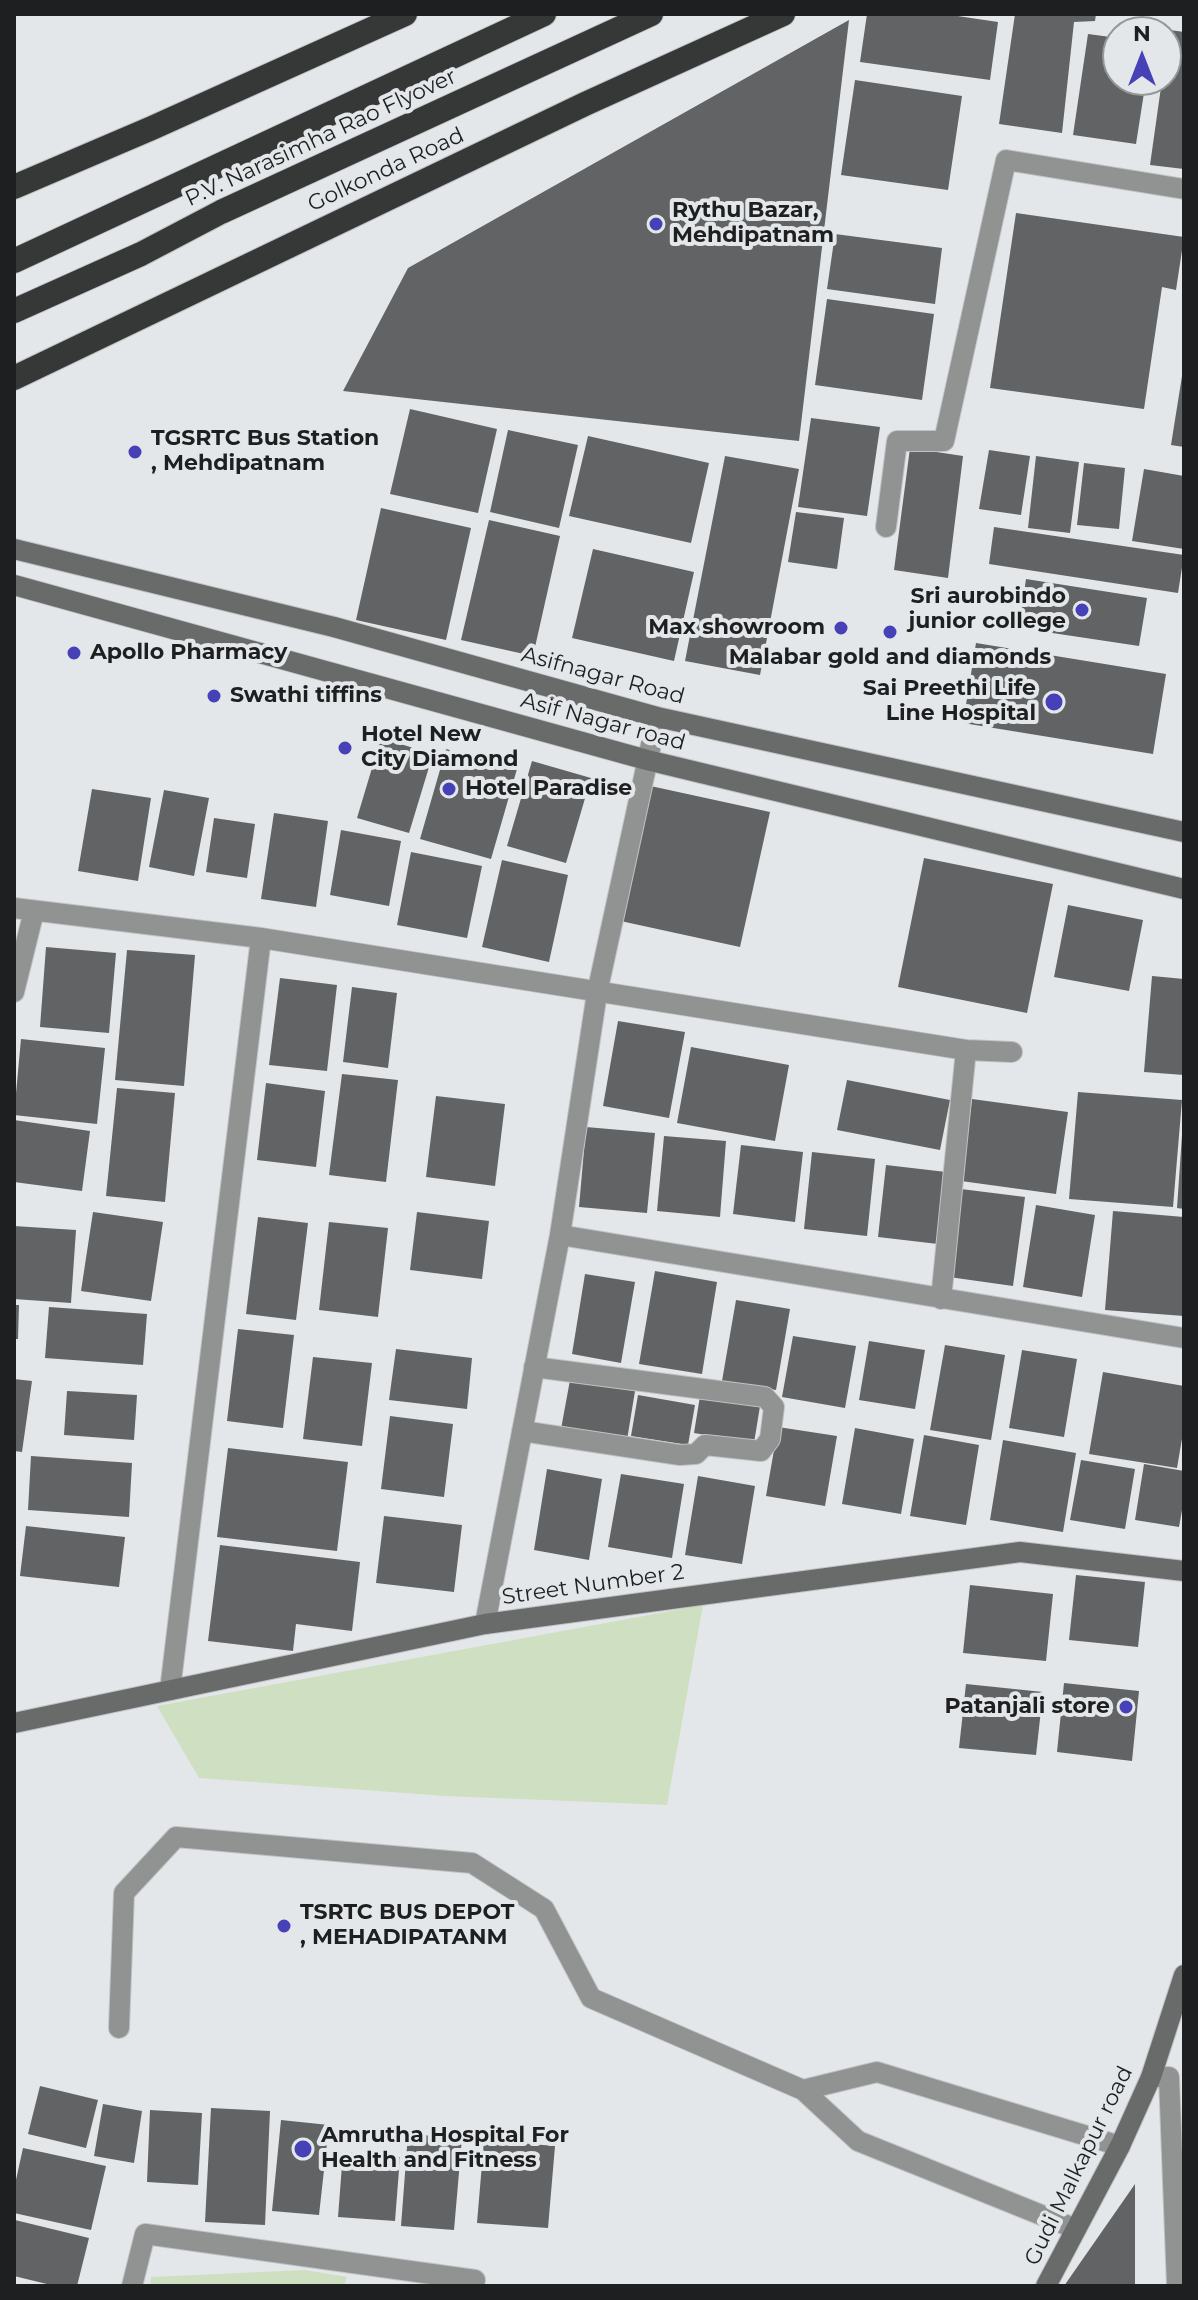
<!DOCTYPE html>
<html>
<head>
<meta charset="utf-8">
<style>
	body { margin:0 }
	#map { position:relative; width:1198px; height:2300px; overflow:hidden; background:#e4e7e9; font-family:Montserrat,sans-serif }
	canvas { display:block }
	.frame { position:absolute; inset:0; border:16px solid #1e1f20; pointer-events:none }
	.north { position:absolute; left:1102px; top:16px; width:80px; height:80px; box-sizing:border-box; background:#e4e7e9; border:2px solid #959799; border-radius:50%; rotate:0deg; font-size:22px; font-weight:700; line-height:32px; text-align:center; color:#1e1f20 }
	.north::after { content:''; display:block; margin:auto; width:28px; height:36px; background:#4641b7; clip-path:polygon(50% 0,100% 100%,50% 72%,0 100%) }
</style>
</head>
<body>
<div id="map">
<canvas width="1198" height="2300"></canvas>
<div class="frame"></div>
<div class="north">N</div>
</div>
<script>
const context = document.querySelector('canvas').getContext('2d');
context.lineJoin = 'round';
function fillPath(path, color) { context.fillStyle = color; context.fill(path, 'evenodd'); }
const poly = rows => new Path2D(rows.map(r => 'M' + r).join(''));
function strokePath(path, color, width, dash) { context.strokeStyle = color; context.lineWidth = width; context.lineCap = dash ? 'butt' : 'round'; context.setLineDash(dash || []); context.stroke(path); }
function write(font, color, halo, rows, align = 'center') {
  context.font = font + ' Montserrat,sans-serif'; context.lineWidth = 8; context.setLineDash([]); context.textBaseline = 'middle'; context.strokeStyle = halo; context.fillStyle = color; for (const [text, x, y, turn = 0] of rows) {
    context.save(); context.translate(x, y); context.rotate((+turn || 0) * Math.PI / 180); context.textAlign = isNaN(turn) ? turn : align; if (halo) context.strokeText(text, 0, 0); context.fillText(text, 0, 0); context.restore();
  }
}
const green = poly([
	[703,1605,667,1805,446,1796,199,1778,157,1706],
	[305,2270,347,2277,344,2286,150,2286,151,2277]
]);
const building = poly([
	[867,14,944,14,998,22,990,80,860,62],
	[1015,14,1096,14,1095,21,1074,22,1062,133,999,124],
	[849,20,799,441,343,391,408,268],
	[1170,30,1184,32,1184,169,1150,165,1162,80,1166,80,1166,56],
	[1088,34,1118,38,1118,80,1146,80,1136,144,1073,135],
	[855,80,962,96,948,190,841,175],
	[1016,213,1184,237,1176,290,1162,287,1144,409,990,388],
	[835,234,942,248,935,304,827,289],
	[827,299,934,314,922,400,815,385],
	[1182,376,1184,376,1184,447,1171,445],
	[410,409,497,429,478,513,390,494],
	[811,418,880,427,867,516,798,507],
	[508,430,578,445,559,528,490,512],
	[588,436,709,463,691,543,569,516],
	[910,448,963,456,948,578,894,570],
	[989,450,1030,456,1021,515,979,509],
	[725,456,799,469,760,675,685,661],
	[1036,456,1079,462,1070,533,1028,528],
	[1084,463,1125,468,1119,529,1077,525],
	[1144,469,1184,476,1184,549,1132,541],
	[381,508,471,528,446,640,356,620],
	[796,512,844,518,837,569,788,562],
	[489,520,560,536,533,656,461,640],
	[994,527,1184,555,1178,593,989,564],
	[593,549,694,572,674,661,572,638],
	[1026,579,1147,598,1139,646,1019,628],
	[976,643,1166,674,1153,754,963,723],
	[381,738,433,754,409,833,357,818],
	[446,749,517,769,491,859,420,839],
	[532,761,591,778,566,863,507,846],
	[646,785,770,812,740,947,616,920],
	[92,789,151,798,138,881,78,871],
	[164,790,209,798,194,876,149,867],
	[274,813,328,821,316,907,261,899],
	[214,818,255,824,247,878,206,872],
	[341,830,401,841,389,906,330,895],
	[411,852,482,866,467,938,397,925],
	[924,858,1053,884,1027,1013,898,987],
	[502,860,568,875,549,962,482,947],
	[1068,905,1143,920,1129,991,1054,977],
	[46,947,116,953,109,1033,40,1027],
	[127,950,195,955,184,1086,115,1080],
	[1152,976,1184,979,1184,1075,1144,1072],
	[280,978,337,985,327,1071,269,1065],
	[352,987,397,993,388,1068,343,1062],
	[618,1021,685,1032,669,1118,603,1106],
	[21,1039,105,1048,97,1124,14,1115],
	[691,1047,789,1065,775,1141,677,1123],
	[342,1074,398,1080,386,1182,329,1175],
	[847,1080,950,1100,940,1150,837,1130],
	[266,1083,325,1091,316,1167,257,1160],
	[117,1088,175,1093,165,1202,106,1196],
	[1078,1092,1182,1100,1173,1207,1069,1199],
	[436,1096,505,1104,495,1186,426,1177],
	[972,1099,1068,1112,1056,1194,961,1181],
	[14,1120,90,1131,82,1191,14,1182],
	[586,1127,655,1133,647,1213,579,1207],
	[1182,1135,1184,1135,1184,1209,1177,1208],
	[664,1136,726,1141,720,1217,657,1211],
	[741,1145,803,1152,795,1222,733,1214],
	[812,1152,875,1159,867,1236,804,1229],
	[886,1165,946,1172,938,1244,878,1237],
	[961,1189,1025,1197,1013,1286,949,1277],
	[1036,1205,1095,1215,1082,1297,1023,1287],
	[1113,1211,1184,1217,1184,1316,1105,1310],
	[93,1212,163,1222,151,1301,81,1291],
	[417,1212,489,1221,482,1279,410,1270],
	[258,1217,308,1223,296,1320,246,1314],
	[329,1222,388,1228,378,1317,319,1310],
	[14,1226,76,1230,71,1303,14,1299],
	[655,1271,717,1282,702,1374,639,1364],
	[585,1274,635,1282,621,1363,572,1354],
	[736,1300,790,1309,776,1390,722,1381],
	[14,1305,19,1305,18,1339,14,1339],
	[49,1307,147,1314,143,1365,45,1358],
	[238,1329,294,1335,283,1428,227,1421],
	[793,1336,856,1346,845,1408,782,1397],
	[869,1341,925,1350,915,1409,859,1400],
	[945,1345,1005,1355,991,1440,930,1430],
	[396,1349,472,1358,467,1409,389,1400],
	[1022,1350,1077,1359,1064,1437,1009,1428],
	[313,1357,372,1363,362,1446,303,1439],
	[1103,1372,1184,1386,1184,1427,1177,1468,1089,1454],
	[14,1379,32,1381,22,1452,14,1451],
	[570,1380,635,1391,627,1440,561,1429],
	[67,1391,137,1395,134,1440,64,1435],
	[638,1395,695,1405,688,1445,631,1436],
	[700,1396,760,1406,754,1443,694,1433],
	[390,1416,453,1424,444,1497,381,1489],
	[778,1427,837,1436,825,1506,766,1496],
	[855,1428,914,1439,901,1514,842,1504],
	[924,1435,979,1445,966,1525,910,1516],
	[1003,1440,1076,1453,1063,1532,990,1520],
	[228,1448,348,1462,337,1551,217,1537],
	[31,1456,132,1463,129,1517,28,1510],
	[1081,1460,1135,1469,1125,1529,1070,1520],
	[1144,1464,1184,1471,1184,1499,1179,1527,1135,1520],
	[547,1469,602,1479,589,1560,534,1550],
	[621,1474,684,1484,672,1558,608,1547],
	[698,1476,755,1486,742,1564,685,1555],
	[384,1516,462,1525,454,1592,376,1583],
	[26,1526,125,1537,119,1587,20,1576],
	[220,1545,360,1562,352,1631,296,1624,293,1651,208,1641],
	[1076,1575,1145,1582,1138,1647,1069,1640],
	[970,1585,1053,1594,1046,1661,963,1653],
	[1064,1683,1139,1691,1132,1761,1057,1752],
	[966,1684,1043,1692,1036,1755,959,1748],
	[40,2086,98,2100,86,2148,28,2134],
	[103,2104,142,2111,134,2163,94,2156],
	[211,2108,270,2111,265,2225,205,2222],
	[150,2110,202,2113,198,2185,147,2182],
	[281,2120,329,2125,319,2215,272,2211],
	[408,2134,462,2138,454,2230,401,2226],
	[484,2140,555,2146,548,2228,477,2223],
	[23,2148,106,2166,91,2230,14,2213,14,2189],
	[343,2152,400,2157,395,2221,338,2217],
	[1135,2184,1135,2286,1064,2286],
	[15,2220,89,2238,77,2286,55,2286,14,2276]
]);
const lane = poly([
	[119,2028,124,1893,176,1837,472,1863,544,1909,591,1998,803,2090,877,2072,1120,2146],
	[803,2090,858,2141,1076,2229]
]);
const street = poly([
	[886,527,897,441,944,441,1006,160,1184,189],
	[14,908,261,938,966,1050,1012,1052],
	[14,992,34,911],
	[560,1235,1184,1338],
	[941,1299,966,1050],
	[522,1431,680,1455,696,1454,705,1445,761,1451,770,1439,774,1407,765,1397,534,1367],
	[485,1624,560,1235,597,993,657,717],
	[170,1690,261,938],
	[1151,2077,1169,2077,1177,2286],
	[132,2286,145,2234,475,2280,473,2286]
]);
const secondary = poly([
	[14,549,334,627,657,717,1184,832],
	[14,585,647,760,1184,889],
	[14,1723,485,1624,1020,1552,1184,1571],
	[1046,2286,1120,2146,1151,2077,1184,1975]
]);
const highway = poly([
	[14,187,152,128,405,14],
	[14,261,544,14],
	[14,311,141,254,221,212,651,14],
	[14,378,585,104,783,14]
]);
const markers = [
	[656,224,8,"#4641b7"],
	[135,452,8,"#4641b7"],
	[1082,610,8,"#4641b7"],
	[841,628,8,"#4641b7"],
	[890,632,8,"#4641b7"],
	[74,653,8,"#4641b7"],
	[214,696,8,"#4641b7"],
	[1054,702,10,"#4641b7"],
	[345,748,8,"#4641b7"],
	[449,789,8,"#4641b7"],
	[1126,1707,8,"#4641b7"],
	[284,1926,8,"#4641b7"],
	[303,2149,10,"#4641b7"]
];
const streetNames = [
	["P.V. Narasimha Rao Flyover",321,138,-25],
	["Golkonda Road",386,170,-25],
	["Asifnagar Road",603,676,15],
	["Asif Nagar road",603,722,15],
	["Street Number 2",593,1585,-8],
	["Gudi Malkapur road",1079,2166,-64]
];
const poiNames = [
	["Rythu Bazar,",672,211],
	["Mehdipatnam",672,236],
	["TGSRTC Bus Station",151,439],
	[", Mehdipatnam",151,464],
	["Sri aurobindo",1066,597,"right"],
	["junior college",1066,622,"right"],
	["Max showroom",825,628,"right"],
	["Apollo Pharmacy",90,653],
	["Malabar gold and diamonds",890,658,"center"],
	["Sai Preethi Life",1036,689,"right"],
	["Line Hospital",1036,714,"right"],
	["Swathi tiffins",230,696],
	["Hotel New",361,735],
	["City Diamond",361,760],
	["Hotel Paradise",465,789],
	["Patanjali store",1110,1707,"right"],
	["TSRTC BUS DEPOT",300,1913],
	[", MEHADIPATANM",300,1938],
	["Amrutha Hospital For",321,2136],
	["Health and Fitness",321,2161]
];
fillPath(green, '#cfdfc2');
fillPath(building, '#616365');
strokePath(lane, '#c0c3c5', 22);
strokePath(street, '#c0c3c5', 22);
strokePath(secondary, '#c0c3c5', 22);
strokePath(highway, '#c0c3c5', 26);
strokePath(lane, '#919392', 20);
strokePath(street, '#919392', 20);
strokePath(secondary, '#696b6a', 20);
strokePath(highway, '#353836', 24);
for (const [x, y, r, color] of markers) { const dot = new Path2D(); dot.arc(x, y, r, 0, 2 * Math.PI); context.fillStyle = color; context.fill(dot); strokePath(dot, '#e4e7e9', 3); }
write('22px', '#1e1f20', '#e4e7e9', streetNames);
write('bold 22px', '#1e1f20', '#e4e7e9', poiNames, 'left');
</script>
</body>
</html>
